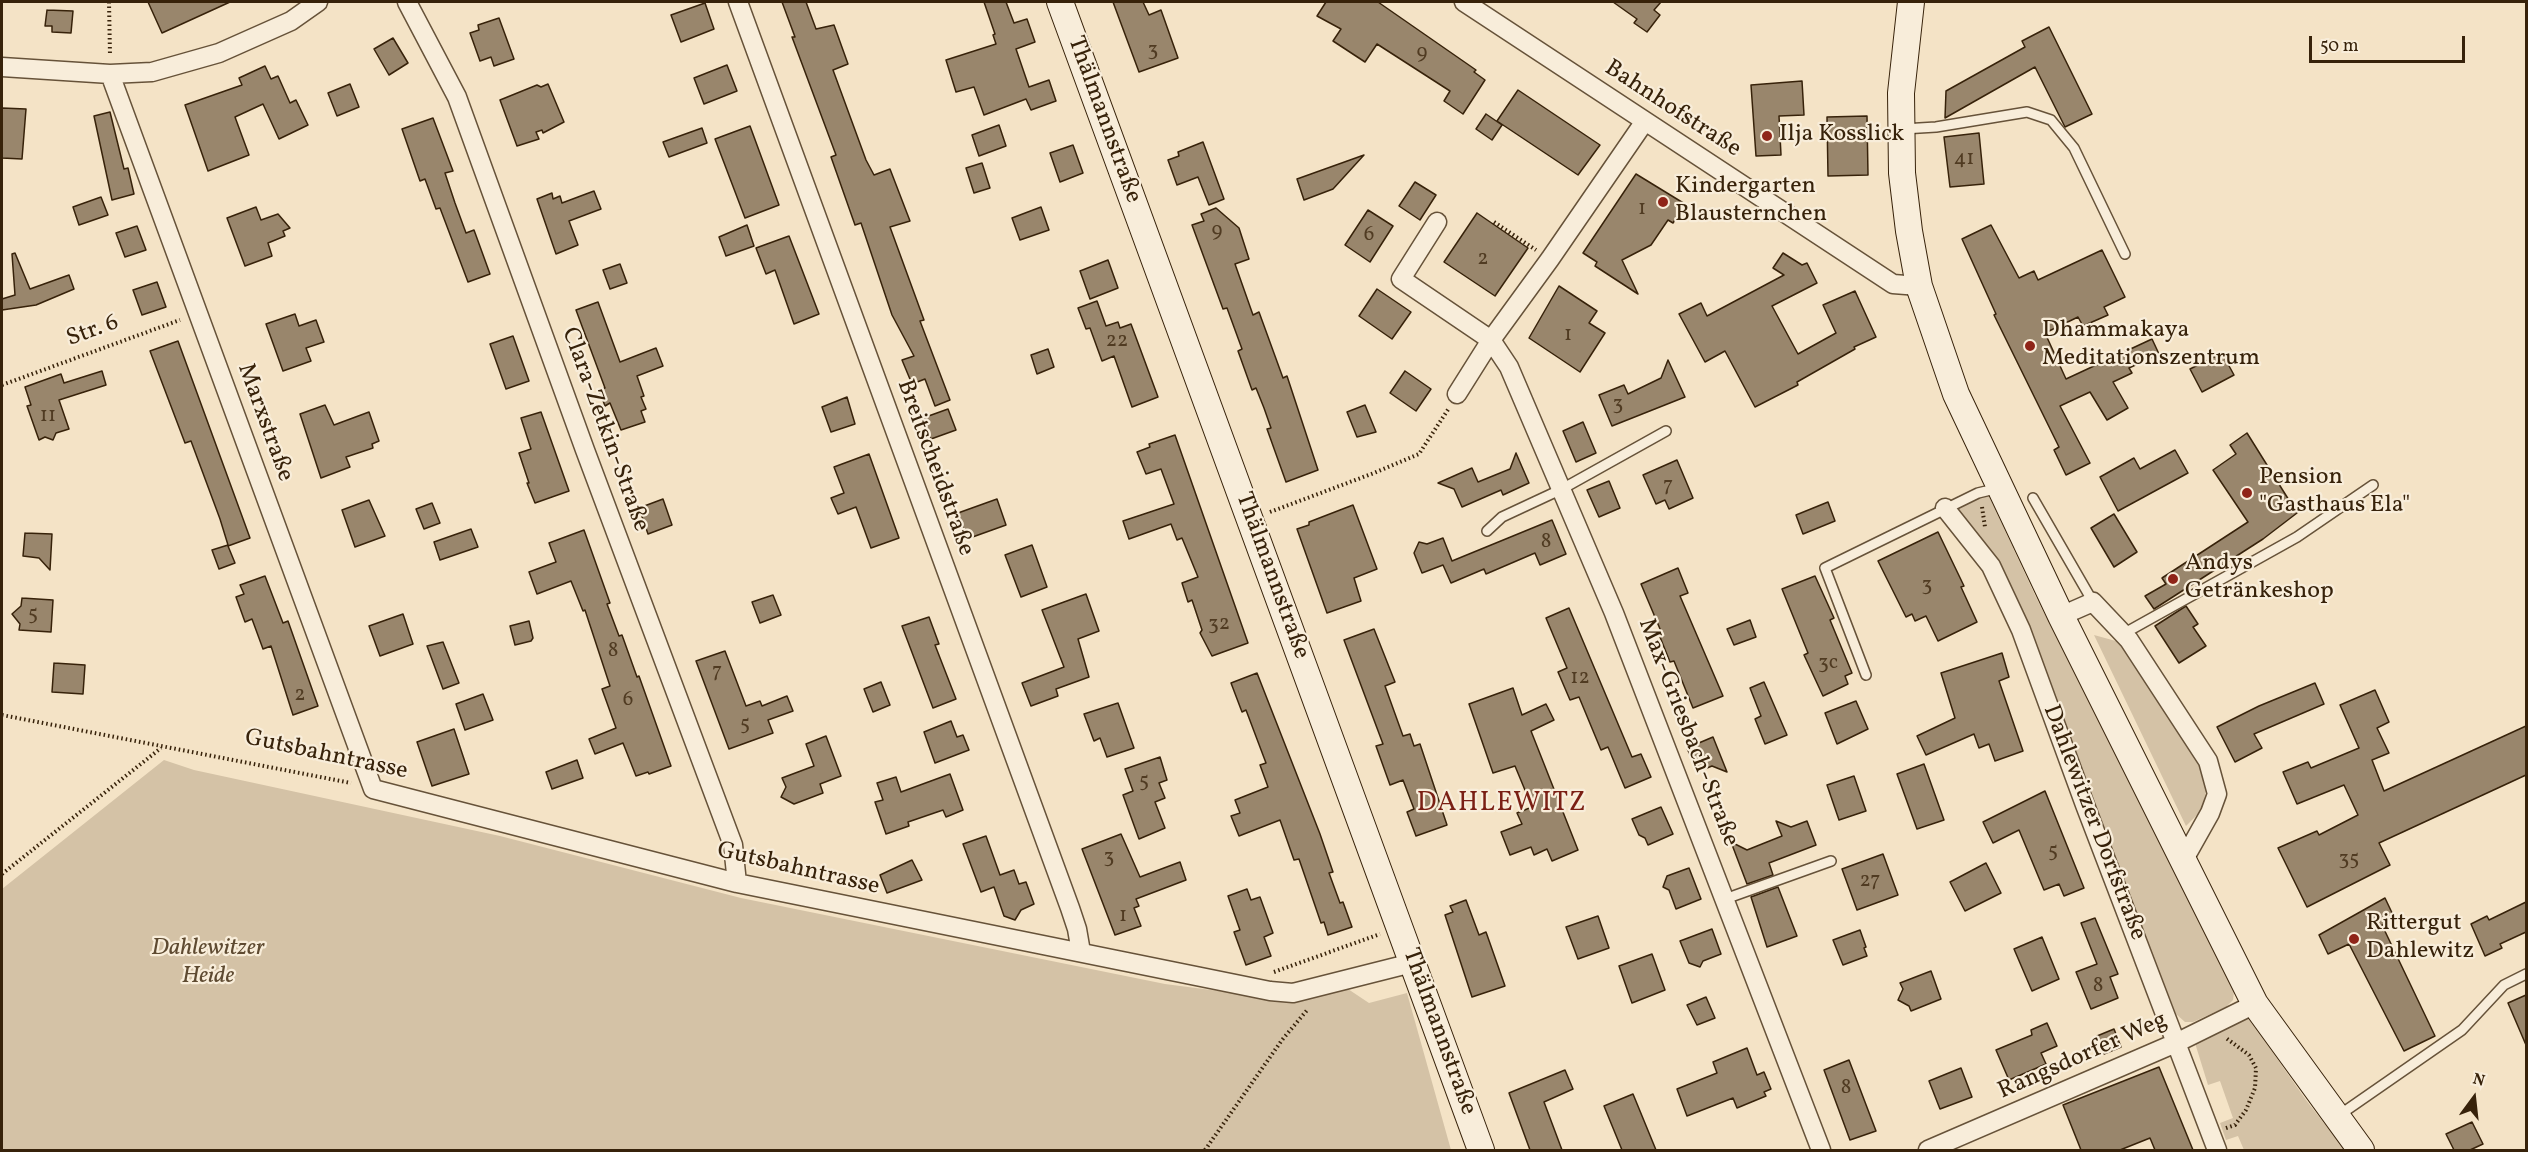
<!DOCTYPE html>
<html>
<head>
<meta charset="utf-8">
<style>
	body { margin:0 }
	#map { position:relative; width:2528px; height:1152px; overflow:hidden; background:#f4e3c6; font-family:Vollkorn,serif }
	canvas { display:block }
	.frame { position:absolute; inset:0; border:3px solid #37220a; pointer-events:none }
	.north { position:absolute; left:2444px; top:1068px; width:60px; height:60px; -webkit-text-stroke:4px #f8edda; paint-order:stroke; rotate:15deg; font-size:16px; font-weight:700; line-height:24px; text-align:center; color:#37220a }
	.north::after { content:''; display:block; margin:auto; width:21px; height:27px; background:#37220a; clip-path:polygon(50% 0,100% 100%,50% 72%,0 100%) }
	.scale { position:absolute; left:2309px; top:36px; width:156px; height:27px; box-sizing:border-box; border:3px solid #37220a; border-top:0; padding-left:8px; font-size:18px; line-height:21px; white-space:nowrap; color:#37220a; -webkit-text-stroke:4px #f8edda; paint-order:stroke }
</style>
</head>
<body>
<div id="map">
<canvas width="2528" height="1152"></canvas>
<div class="frame"></div>
<div class="north">N</div>
<div class="scale">50 m</div>
</div>
<script>
const context = document.querySelector('canvas').getContext('2d');
context.lineJoin = 'round';
function fillPath(path, color) { context.fillStyle = color; context.fill(path, 'evenodd'); }
const poly = rows => new Path2D(rows.map(r => 'M' + r).join(''));
function strokePath(path, color, width, dash) { context.strokeStyle = color; context.lineWidth = width; context.lineCap = dash ? 'butt' : 'round'; context.setLineDash(dash || []); context.stroke(path); }
function write(font, color, halo, rows, align = 'center') {
  context.font = font + ' Vollkorn,serif'; context.lineWidth = 4.5; context.setLineDash([]); context.textBaseline = 'middle'; context.strokeStyle = halo; context.fillStyle = color; for (const [text, x, y, turn = 0] of rows) {
    context.save(); context.translate(x, y); context.rotate((+turn || 0) * Math.PI / 180); context.textAlign = isNaN(turn) ? turn : align; if (halo) context.strokeText(text, 0, 0); context.fillText(text, 0, 0); context.restore();
  }
}
const green = poly([
	[1988,494,2035,595,2234,992,2233,1000,2226,1007,2193,1022,2185,1022,2176,1014,2066,738,2036,644,2017,600,1993,558,1955,509],
	[2094,635,2123,643,2198,760,2206,790,2202,810,2186,826],
	[164,760,194,770,500,836,741,898,1165,984,1288,1000,1348,989,1369,1003,1407,993,1451,1150,2,1150,2,889],
	[2248,1017,2306,1100,2345,1150,2244,1150,2238,1136,2226,1140,2220,1123,2233,1118,2220,1081,2208,1085,2195,1043]
]);
const building = poly([
	[148,2,230,2,162,33,148,2],
	[782,2,806,2,816,29,834,25,848,64,833,70,866,160,874,175,890,169,910,221,890,227,924,320,920,321,950,400,935,406,925,379,912,384,902,360,914,356,892,315,861,223,855,225,831,157,836,155,792,37,795,37,782,2],
	[984,2,1006,2,1014,23,1027,19,1035,42,1016,49,1029,87,1049,80,1056,101,1031,110,1026,99,984,115,974,87,956,92,946,60,996,44,993,35,995,34,984,2],
	[1113,2,1143,2,1149,15,1161,10,1178,58,1139,72,1113,2],
	[1326,2,1378,2,1476,70,1474,72,1485,80,1463,114,1444,101,1450,91,1377,44,1365,62,1333,41,1341,29,1317,16,1326,2],
	[1613,2,1661,2,1654,10,1660,15,1647,32,1634,23,1637,19,1613,2],
	[705,3,714,29,681,42,671,15,705,3],
	[47,10,73,11,71,33,52,32,52,26,45,26,47,10],
	[499,18,514,59,494,66,491,57,480,61,470,33,479,30,478,25,499,18],
	[2049,27,2092,114,2065,127,2035,67,1945,118,1946,91,2025,47,2022,41,2049,27],
	[393,38,408,63,389,75,374,49,393,38],
	[727,65,737,91,704,104,694,78,727,65],
	[265,66,271,79,278,76,290,103,296,100,308,125,279,139,263,104,235,117,249,155,208,171,185,105,242,85,239,78,265,66],
	[1802,81,1804,115,1779,116,1781,155,1756,156,1751,85,1802,81],
	[350,84,359,107,337,116,328,93,350,84],
	[548,84,564,122,543,133,542,130,536,132,539,139,517,146,500,100,537,85,541,87,548,84],
	[1518,90,1600,145,1578,175,1497,121,1518,90],
	[2,108,26,109,22,159,2,158,2,108],
	[110,112,124,169,128,168,134,194,112,200,94,116,110,112],
	[1486,114,1502,125,1492,140,1476,129,1486,114],
	[1867,116,1868,175,1828,176,1827,117,1867,116],
	[433,118,453,171,445,173,455,203,466,233,474,230,490,274,468,282,440,208,436,209,425,179,420,181,402,129,433,118],
	[999,125,1006,146,979,156,972,135,999,125],
	[750,126,779,205,745,218,715,139,750,126],
	[702,128,707,143,669,157,663,142,702,128],
	[1979,133,1984,184,1950,187,1944,137,1979,133],
	[1203,142,1224,199,1209,205,1198,177,1177,185,1168,160,1179,156,1178,152,1203,142],
	[1073,145,1083,173,1060,182,1050,153,1073,145],
	[1364,155,1333,189,1304,200,1297,179,1364,155],
	[982,163,990,188,974,193,966,168,982,163],
	[1636,174,1685,204,1673,223,1668,220,1651,245,1622,260,1638,294,1595,266,1597,262,1583,253,1636,174],
	[1415,182,1436,195,1420,220,1399,206,1415,182],
	[594,191,601,209,569,221,578,245,556,254,537,199,552,193,553,199,560,196,562,203,594,191],
	[101,197,108,215,79,225,73,207,101,197],
	[256,207,261,220,278,214,290,228,283,231,285,236,268,243,272,256,245,266,227,218,256,207],
	[1041,207,1049,230,1020,240,1012,218,1041,207],
	[1216,208,1239,228,1249,259,1235,264,1253,315,1259,312,1283,378,1287,376,1318,470,1286,482,1267,429,1271,428,1264,408,1256,388,1252,390,1238,351,1242,349,1227,308,1223,309,1192,225,1204,221,1201,214,1216,208],
	[1368,210,1393,226,1370,262,1345,245,1368,210],
	[1477,213,1528,248,1495,296,1444,262,1477,213],
	[747,225,754,246,726,256,719,237,747,225],
	[1991,225,2019,278,2034,271,2038,280,2102,250,2125,297,2104,307,2108,315,2083,326,2078,317,2045,333,2066,379,2152,339,2159,354,2129,368,2132,373,2113,382,2128,408,2107,420,2090,392,2060,406,2090,463,2066,475,2054,450,2059,447,1994,315,1996,314,1962,239,1991,225],
	[137,226,146,250,125,257,116,233,137,226],
	[789,236,819,314,794,324,775,270,766,274,756,248,789,236],
	[15,253,30,289,69,275,74,289,36,305,2,310,2,299,15,295,12,254,15,253],
	[1783,253,1802,265,1807,263,1817,283,1772,306,1798,354,1836,333,1823,305,1855,291,1876,337,1854,347,1855,349,1797,382,1798,385,1755,407,1725,351,1705,362,1679,314,1701,303,1707,316,1784,275,1773,268,1783,253],
	[1108,260,1118,288,1090,299,1080,271,1108,260],
	[620,264,627,283,610,289,603,270,620,264],
	[157,282,166,307,142,315,133,290,157,282],
	[1559,286,1597,311,1589,323,1605,333,1580,372,1529,338,1559,286],
	[1377,289,1411,312,1392,339,1359,316,1377,289],
	[1097,301,1106,326,1118,322,1120,328,1131,324,1158,397,1132,407,1114,356,1102,361,1090,328,1086,329,1078,308,1097,301],
	[598,302,620,362,656,348,663,366,637,376,644,396,641,397,646,409,641,411,645,422,621,430,610,403,605,406,599,390,605,388,576,310,598,302],
	[295,314,299,326,316,320,324,342,306,348,311,361,283,371,266,324,295,314],
	[513,336,529,381,506,389,490,344,513,336],
	[178,341,250,538,228,546,235,563,219,569,212,550,228,545,220,519,191,441,185,443,150,351,178,341],
	[1048,349,1054,367,1037,374,1031,355,1048,349],
	[2222,353,2234,375,2202,392,2190,369,2222,353],
	[1668,360,1685,397,1612,426,1599,395,1624,385,1628,394,1661,378,1668,360],
	[102,371,106,385,59,400,69,429,56,433,53,440,45,437,39,440,27,406,31,405,25,387,61,374,64,383,102,371],
	[1405,371,1431,389,1416,411,1390,393,1405,371],
	[847,397,855,424,831,432,822,407,847,397],
	[325,405,334,425,369,412,379,441,372,444,373,448,346,457,350,467,321,478,300,414,325,405],
	[1365,405,1376,432,1357,437,1347,412,1365,405],
	[948,409,956,430,931,439,923,418,948,409],
	[541,412,569,491,535,503,527,483,529,483,519,453,531,449,521,418,541,412],
	[1583,422,1596,453,1576,462,1563,431,1583,422],
	[2247,433,2297,513,2263,539,2154,609,2145,596,2166,584,2162,578,2248,522,2213,470,2236,454,2230,445,2247,433],
	[1175,435,1248,643,1212,656,1200,633,1202,630,1192,600,1188,602,1182,583,1198,577,1182,538,1177,540,1171,524,1129,539,1123,521,1174,504,1161,469,1146,474,1137,452,1150,447,1149,444,1175,435],
	[2175,450,2188,473,2118,511,2100,477,2134,458,2140,469,2175,450],
	[1516,453,1529,483,1503,495,1501,490,1462,507,1454,489,1438,483,1472,468,1478,482,1510,469,1516,453],
	[869,454,899,538,871,548,856,507,838,514,831,498,844,493,834,467,869,454],
	[1677,460,1693,498,1669,509,1665,500,1656,504,1643,475,1677,460],
	[1609,481,1620,508,1599,517,1587,490,1609,481],
	[663,499,672,525,648,534,639,508,663,499],
	[997,499,1006,525,967,539,958,513,997,499],
	[369,500,385,536,355,547,342,510,369,500],
	[1828,502,1835,521,1803,534,1796,515,1828,502],
	[432,503,440,523,424,529,416,509,432,503],
	[1353,505,1377,569,1354,578,1361,601,1327,613,1297,529,1309,525,1309,522,1353,505],
	[2114,514,2137,552,2114,567,2091,528,2114,514],
	[1552,520,1566,554,1540,565,1535,553,1486,574,1484,569,1451,583,1443,565,1422,573,1414,553,1419,542,1427,544,1443,538,1452,561,1552,520],
	[471,529,478,547,440,560,434,542,471,529],
	[584,530,610,603,607,604,619,636,622,635,637,677,639,676,671,766,649,774,648,772,636,776,623,743,595,754,589,739,616,728,602,689,610,686,585,610,583,611,571,581,537,594,529,572,556,562,549,543,584,530],
	[1938,532,1964,586,1961,587,1977,622,1938,641,1926,616,1915,621,1912,614,1906,617,1878,561,1938,532],
	[25,533,52,534,50,570,39,558,23,556,25,533],
	[1032,545,1047,587,1021,597,1005,555,1032,545],
	[1678,568,1688,593,1680,596,1723,696,1693,708,1674,661,1670,662,1660,637,1663,636,1641,584,1678,568],
	[265,576,283,623,288,621,318,706,293,715,271,646,263,649,252,619,245,622,236,597,244,594,240,585,265,576],
	[1815,576,1834,618,1830,620,1852,673,1845,676,1848,684,1823,696,1804,655,1808,653,1782,589,1815,576],
	[1086,594,1099,631,1078,639,1089,677,1056,689,1058,696,1031,706,1022,683,1064,667,1042,610,1086,594],
	[773,595,781,615,760,623,752,602,773,595],
	[22,598,53,600,51,632,19,630,20,624,12,614,21,606,22,598],
	[2186,606,2198,624,2193,627,2206,646,2179,663,2155,626,2186,606],
	[1569,608,1632,757,1641,754,1651,777,1625,788,1608,747,1601,750,1579,697,1570,700,1558,672,1567,668,1546,618,1569,608],
	[403,614,413,644,380,656,369,626,403,614],
	[929,617,939,644,935,645,956,699,933,708,902,626,929,617],
	[1750,620,1756,637,1734,645,1727,629,1750,620],
	[529,621,533,638,531,641,515,645,510,626,529,621],
	[1374,629,1395,682,1385,686,1403,736,1410,734,1414,746,1420,744,1447,825,1416,836,1407,812,1414,809,1403,780,1390,785,1376,746,1383,744,1344,640,1374,629],
	[443,642,459,683,443,689,427,646,443,642],
	[725,651,746,706,760,701,762,706,787,696,793,711,768,720,773,733,729,749,696,661,725,651],
	[2002,653,2009,677,1999,681,2023,751,1995,761,1989,744,1979,748,1974,734,1926,755,1917,736,1955,718,1941,673,2002,653],
	[54,663,85,665,83,694,52,692,54,663],
	[1257,673,1320,834,1333,872,1329,873,1340,903,1343,902,1352,927,1328,935,1324,922,1321,923,1299,859,1294,860,1280,820,1239,836,1231,816,1240,813,1235,800,1268,787,1260,765,1266,763,1246,710,1242,712,1231,683,1257,673],
	[881,682,890,705,873,712,864,689,881,682],
	[1764,682,1787,735,1765,744,1755,719,1761,716,1750,688,1764,682],
	[2315,683,2324,704,2254,734,2262,748,2235,762,2217,727,2259,706,2315,683],
	[1513,688,1522,715,1546,704,1554,720,1531,731,1578,850,1552,861,1547,849,1534,855,1531,847,1510,855,1501,832,1522,824,1517,813,1532,807,1515,766,1493,773,1469,704,1513,688],
	[2375,690,2389,722,2377,728,2389,753,2372,760,2384,791,2526,726,2526,775,2379,843,2390,865,2307,907,2278,848,2317,831,2319,835,2358,815,2344,785,2297,804,2283,772,2308,762,2311,768,2359,748,2340,705,2375,690],
	[483,694,493,720,465,730,456,704,483,694],
	[1856,701,1868,729,1837,744,1825,713,1856,701],
	[1118,703,1134,748,1107,757,1100,738,1094,741,1084,714,1118,703],
	[951,721,957,737,963,735,969,750,935,763,924,732,951,721],
	[454,729,469,774,432,786,417,742,454,729],
	[826,736,841,776,820,784,823,793,794,804,781,797,786,787,782,778,814,766,806,744,826,736],
	[1713,737,1727,772,1712,766,1697,772,1687,748,1713,737],
	[1160,757,1167,780,1159,783,1165,798,1155,802,1165,828,1139,839,1123,795,1133,791,1125,769,1160,757],
	[577,760,583,778,552,789,546,772,577,760],
	[1924,764,1944,820,1917,829,1897,774,1924,764],
	[950,774,963,810,946,817,943,810,908,822,909,826,886,834,875,802,883,800,877,783,896,777,901,792,950,774],
	[1854,776,1866,811,1839,820,1827,785,1854,776],
	[2045,791,2084,888,2064,896,2059,884,2044,890,2019,830,1993,843,1983,822,2045,791],
	[1661,807,1673,834,1648,845,1645,838,1639,835,1632,819,1661,807],
	[1776,821,1791,827,1807,821,1816,845,1769,863,1773,875,1747,884,1731,842,1747,850,1782,836,1776,821],
	[1121,834,1140,877,1180,862,1186,880,1136,899,1139,906,1134,908,1141,926,1115,935,1082,849,1121,834],
	[986,836,1000,875,1014,870,1019,884,1026,882,1034,904,1021,910,1015,920,1004,916,994,887,981,892,963,844,986,836],
	[1883,854,1898,895,1857,910,1842,869,1883,854],
	[912,860,922,880,887,893,880,875,912,860],
	[1986,863,2001,893,1965,911,1950,882,1986,863],
	[1689,868,1701,899,1676,909,1669,890,1663,887,1667,876,1689,868],
	[1778,887,1797,936,1767,947,1751,897,1778,887],
	[1247,889,1251,900,1260,897,1273,933,1264,937,1271,956,1246,965,1234,932,1240,930,1228,896,1247,889],
	[2385,898,2394,917,2382,925,2435,1036,2404,1051,2349,944,2328,954,2319,935,2385,898],
	[1466,900,1479,935,1486,932,1505,986,1472,997,1445,915,1453,912,1450,906,1466,900],
	[2526,902,2526,932,2500,944,2502,948,2485,956,2471,924,2487,916,2489,920,2526,902],
	[1598,916,1609,948,1578,959,1566,927,1598,916],
	[2095,918,2118,974,2110,977,2118,998,2091,1009,2076,972,2097,964,2081,923,2095,918],
	[1712,929,1721,954,1703,961,1700,967,1689,963,1680,941,1712,929],
	[1860,930,1866,947,1864,948,1867,956,1843,965,1833,940,1860,930],
	[2042,937,2059,979,2032,991,2014,949,2042,937],
	[1652,954,1665,990,1632,1003,1619,966,1652,954],
	[1931,971,1941,999,1911,1011,1909,1006,1898,1000,1903,989,1900,983,1931,971],
	[2526,995,2526,1045,2508,1003,2526,995],
	[1706,997,1715,1018,1697,1025,1687,1005,1706,997],
	[2047,1023,2057,1046,2041,1053,2046,1064,2009,1080,1996,1050,2032,1035,2031,1030,2047,1023],
	[2114,1029,2121,1047,2104,1054,2097,1036,2114,1029],
	[1747,1048,1757,1075,1764,1072,1771,1089,1764,1092,1766,1096,1737,1108,1733,1098,1687,1116,1677,1089,1717,1073,1713,1062,1747,1048],
	[1849,1060,1876,1131,1850,1140,1824,1070,1849,1060],
	[2159,1067,2193,1150,2155,1150,2150,1138,2120,1150,2081,1150,2063,1105,2159,1067],
	[1961,1068,1972,1097,1940,1109,1929,1081,1961,1068],
	[1565,1070,1573,1089,1544,1102,1562,1150,1530,1150,1509,1093,1565,1070],
	[1633,1094,1656,1150,1622,1150,1604,1106,1633,1094],
	[2472,1122,2483,1144,2470,1150,2454,1150,2446,1134,2472,1122]
]);
const path = poly([
	[109,2,110,55],
	[1494,222,1536,250],
	[2,385,180,320],
	[1982,507,1985,527],
	[1270,512,1374,473,1419,454,1449,408],
	[2,715,351,783],
	[2,874,161,748],
	[1274,972,1380,934],
	[2226,1128,2235,1125,2246,1110,2255,1088,2256,1068,2249,1055,2226,1038],
	[1205,1150,1282,1040,1308,1009]
]);
const lane = poly([
	[1903,129,1936,127,2027,112,2051,120,2074,148,2125,254],
	[2033,498,2093,602],
	[1487,531,1502,517,1562,489,1666,431],
	[2123,634,2297,537,2373,485],
	[1866,675,1825,568,1978,493,1999,488],
	[1725,899,1831,861],
	[2338,1116,2462,1030,2504,985,2526,974]
]);
const street = poly([
	[407,2,457,97,585,450,733,845,737,883],
	[738,2,1070,908,1077,929,1081,952],
	[1464,2,1893,284,1919,286],
	[2,67,110,74,152,72,219,53,291,21,318,2],
	[110,74,373,789,737,883,1270,991,1293,993,1412,963],
	[1437,222,1401,279,1491,340,1509,367,1614,613,1821,1150],
	[1457,394,1491,340,1550,259,1645,121],
	[1945,508,1991,566,2021,630,2085,805,2217,1150],
	[2061,616,2093,602,2129,640,2208,761,2217,794,2210,813,2183,861],
	[1928,1150,2178,1042,2255,1004]
]);
const secondary = poly([
	[1060,2,1481,1150],
	[1911,2,1901,93,1902,173,1909,231,1919,286,1956,394,2061,616,2255,1004,2361,1150]
]);
const markers = [
	[1767,136,6,"#8f2418"],
	[1663,202,6,"#8f2418"],
	[2030,346,6,"#8f2418"],
	[2247,493,6,"#8f2418"],
	[2173,579,6,"#8f2418"],
	[2354,939,6,"#8f2418"]
];
const numberNames = [
	["3",1153,51],
	["9",1422,54],
	["41",1964,160],
	["1",1642,210],
	["9",1217,232],
	["6",1369,236],
	["2",1483,260],
	["1",1568,336],
	["22",1117,342],
	["3",1618,405],
	["11",48,417],
	["7",1668,487],
	["8",1546,543],
	["3",1927,586],
	["5",33,615],
	["32",1219,625],
	["8",613,652],
	["3c",1828,664],
	["7",717,673],
	["12",1580,679],
	["2",300,696],
	["6",628,701],
	["5",745,725],
	["5",1144,782],
	["5",2053,852],
	["3",1109,858],
	["35",2349,860],
	["27",1870,882],
	["1",1123,917],
	["8",2098,987],
	["8",1846,1089]
];
const streetNames = [
	["Bahnhofstraße",1672,110,33],
	["Thälmannstraße",1103,120,70],
	["Str. 6",93,332,-20],
	["Marxstraße",264,423,70],
	["Clara-Zetkin-Straße",604,430,70],
	["Breitscheidstraße",934,468,70],
	["Thälmannstraße",1271,576,70],
	["Max-Griesbach-Straße",1687,733,69],
	["Gutsbahntrasse",326,756,12],
	["Dahlewitzer Dorfstraße",2093,823,69],
	["Gutsbahntrasse",798,870,13],
	["Thälmannstraße",1438,1032,70],
	["Rangsdorfer Weg",2083,1057,-24]
];
const poiNames = [
	["Ilja Kosslick",1779,136],
	["Kindergarten",1675,188],
	["Blausternchen",1675,216],
	["Dhammakaya",2042,332],
	["Meditationszentrum",2042,360],
	["Pension",2259,479],
	["\"Gasthaus Ela\"",2259,507],
	["Andys",2185,565],
	["Getränkeshop",2185,593],
	["Rittergut",2366,925],
	["Dahlewitz",2366,953]
];
const parkNames = [
	["Dahlewitzer",208,950],
	["Heide",208,978]
];
const quarterNames = [
	["DAHLEWITZ",1502,805]
];
fillPath(green, '#d4c2a6');
fillPath(building, '#99866c');
strokePath(building, '#37220a', 1.5);
strokePath(lane, '#665239', 12);
strokePath(street, '#665239', 21);
strokePath(secondary, '#37220a', 28);
strokePath(path, '#37220a', 4, [1.5, 3]);
strokePath(lane, '#f8edda', 9);
strokePath(street, '#f8edda', 18);
strokePath(secondary, '#f8edda', 26);
for (const [x, y, r, color] of markers) { const dot = new Path2D(); dot.arc(x, y, r, 0, 2 * Math.PI); context.fillStyle = color; context.fill(dot); strokePath(dot, '#f8edda', 2); }
write('21px', '#503b22', null, numberNames);
write('24px', '#37220a', '#f8edda', streetNames);
write('24px', '#37220a', '#f8edda', poiNames, 'left');
write('italic 24px', '#5e4a31', '#f8edda', parkNames);
context.letterSpacing = '1.5px';
write('27px', '#7a1f14', '#f8edda', quarterNames);
context.letterSpacing = '0px';
</script>
</body>
</html>
